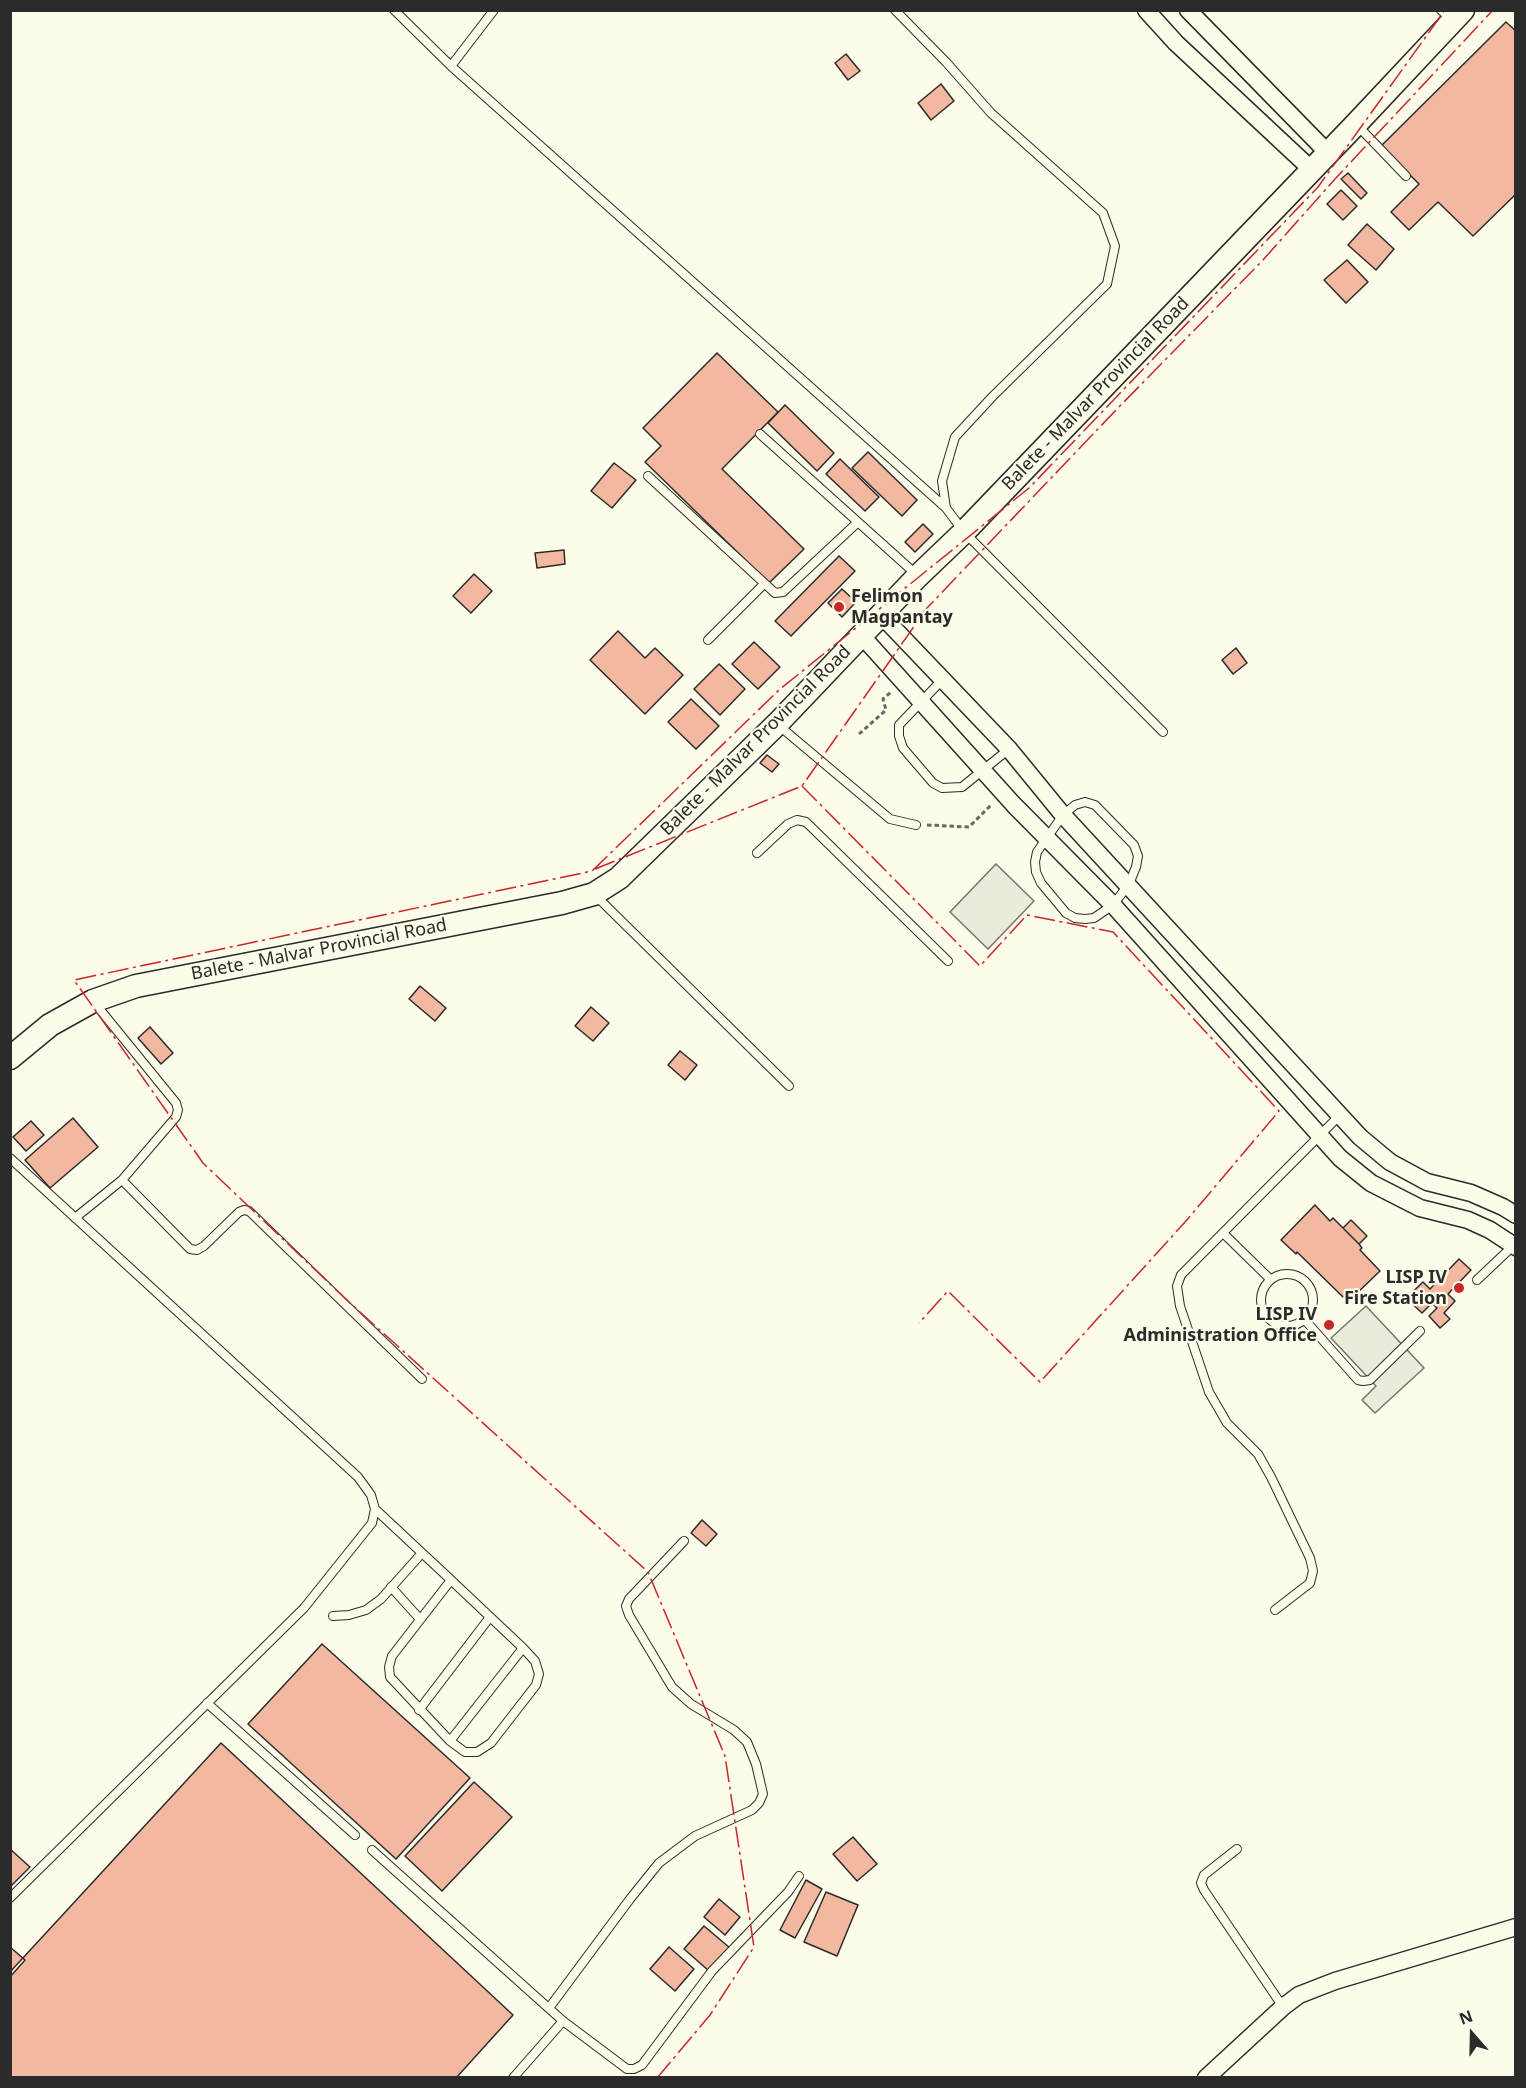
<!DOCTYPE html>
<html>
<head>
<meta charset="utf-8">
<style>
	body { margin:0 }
	#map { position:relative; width:1526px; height:2088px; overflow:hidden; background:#fdfbea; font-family:"Noto Sans",sans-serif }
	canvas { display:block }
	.frame { position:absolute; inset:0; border:12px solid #2b2b2b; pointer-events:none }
	.north { position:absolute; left:1442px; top:2004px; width:60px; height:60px; -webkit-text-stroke:4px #fdfbea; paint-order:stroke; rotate:340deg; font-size:16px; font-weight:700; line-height:24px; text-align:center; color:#2b2b2b }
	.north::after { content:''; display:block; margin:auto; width:21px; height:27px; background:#2b2b2b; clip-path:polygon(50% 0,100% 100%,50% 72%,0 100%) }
</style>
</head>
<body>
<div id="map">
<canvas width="1526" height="2088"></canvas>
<div class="frame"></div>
<div class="north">N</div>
</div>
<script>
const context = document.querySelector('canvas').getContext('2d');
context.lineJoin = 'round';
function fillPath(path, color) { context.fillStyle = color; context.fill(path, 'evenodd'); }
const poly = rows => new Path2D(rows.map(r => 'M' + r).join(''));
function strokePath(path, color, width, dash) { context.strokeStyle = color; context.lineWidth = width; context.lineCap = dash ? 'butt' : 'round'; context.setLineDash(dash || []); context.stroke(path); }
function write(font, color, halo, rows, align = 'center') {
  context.font = font + ' "Noto Sans",sans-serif'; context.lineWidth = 4.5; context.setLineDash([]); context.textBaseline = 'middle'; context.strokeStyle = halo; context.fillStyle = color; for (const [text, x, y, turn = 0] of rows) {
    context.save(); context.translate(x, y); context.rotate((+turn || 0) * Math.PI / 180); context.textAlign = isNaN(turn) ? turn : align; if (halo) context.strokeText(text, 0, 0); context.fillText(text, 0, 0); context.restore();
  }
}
const parking = poly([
	[996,864,1034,901,988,949,950,912,996,864],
	[1366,1306,1424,1368,1375,1413,1362,1400,1376,1386,1331,1338,1366,1306]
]);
const building = poly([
	[1506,22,1516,31,1516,194,1473,236,1438,202,1409,230,1391,212,1419,184,1381,146,1506,22],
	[846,54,860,71,848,80,835,63,846,54],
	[941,84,954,101,931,120,918,103,941,84],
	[1348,173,1367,193,1361,199,1341,179,1348,173],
	[1341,190,1357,206,1343,220,1327,204,1341,190],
	[1367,224,1394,249,1376,270,1348,245,1367,224],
	[1347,260,1368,282,1346,303,1324,280,1347,260],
	[717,353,778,412,722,469,804,549,769,583,645,462,661,446,643,428,717,353],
	[785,405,834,453,817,471,768,423,785,405],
	[868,452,917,500,902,516,852,468,868,452],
	[840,459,879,497,865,511,826,474,840,459],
	[614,463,636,480,612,508,591,491,614,463],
	[923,524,933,534,915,552,905,542,923,524],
	[564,550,565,564,537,568,535,553,564,550],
	[839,556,855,571,791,636,775,621,839,556],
	[474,574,492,591,471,613,453,596,474,574],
	[842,589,856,602,842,617,828,603,842,589],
	[618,631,645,658,655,648,683,675,645,714,590,660,618,631],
	[754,642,780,667,758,689,732,664,754,642],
	[1236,648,1247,663,1233,674,1222,660,1236,648],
	[719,664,745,689,720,715,694,689,719,664],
	[691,699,719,726,696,749,668,722,691,699],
	[767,755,779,764,772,772,760,763,767,755],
	[420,986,446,1008,435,1021,409,999,420,986],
	[591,1007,609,1023,593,1041,575,1026,591,1007],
	[150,1027,173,1053,161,1064,138,1038,150,1027],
	[680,1051,697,1065,685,1080,668,1065,680,1051],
	[73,1118,98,1147,50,1188,25,1160,73,1118],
	[31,1121,44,1135,26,1151,13,1137,31,1121],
	[1315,1205,1330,1221,1333,1218,1359,1244,1362,1248,1360,1250,1380,1271,1354,1296,1349,1291,1343,1297,1297,1252,1296,1254,1281,1240,1315,1205],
	[1351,1220,1367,1236,1359,1244,1343,1228,1351,1220],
	[1459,1259,1471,1270,1448,1294,1455,1301,1444,1313,1450,1319,1440,1328,1429,1316,1437,1308,1432,1303,1422,1313,1406,1298,1423,1282,1430,1289,1459,1259],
	[702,1520,717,1534,706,1546,691,1533,702,1520],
	[322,1644,470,1778,396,1859,248,1724,322,1644],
	[221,1743,513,2015,456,2078,10,2078,10,1972,221,1743],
	[474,1782,512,1817,442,1891,405,1856,474,1782],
	[853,1837,877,1864,857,1881,833,1854,853,1837],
	[10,1849,30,1867,10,1887,10,1849],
	[806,1880,822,1889,795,1938,780,1930,806,1880],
	[826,1892,858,1905,837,1956,804,1942,826,1892],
	[719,1899,740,1917,725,1935,704,1917,719,1899],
	[704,1926,730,1948,709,1971,684,1949,704,1926],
	[10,1947,25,1960,10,1977,10,1947],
	[669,1947,694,1969,675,1991,650,1969,669,1947]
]);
const path = poly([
	[859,734,886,710,883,699,891,692],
	[927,825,969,827,992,804]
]);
const service = poly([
	[394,10,451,66],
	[494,10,451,66,946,508],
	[895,10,946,62,991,113,1103,213,1115,246,1107,284,993,396,955,437,942,481,946,508,964,532,1163,732],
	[1441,10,1453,21],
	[1356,124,1406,176],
	[760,434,918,576],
	[648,476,775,593,783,592,858,522],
	[708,640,764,584],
	[943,679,899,725,899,736,903,748,933,783,942,788,962,787,1009,749],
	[777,724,890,819,916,825],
	[1085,802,1095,805,1134,845,1138,856,1136,867,1129,884,1113,905,1094,918,1085,919,1075,918,1066,913,1041,883,1036,872,1035,862,1037,852,1063,815,1075,805,1085,802],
	[757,853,788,824,797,820,806,822,948,961],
	[594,894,789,1086],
	[10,1158,358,1477,371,1495,375,1509,372,1523,304,1608,10,1898],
	[122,1180,190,1249,197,1250,204,1246,239,1212,244,1210,249,1211,422,1379],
	[75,1218,122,1180,176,1117,178,1110,176,1103,93,1001],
	[1223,1233,1270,1279],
	'1261 1300a26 26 0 1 1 52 0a26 26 0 1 1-52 0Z',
	[1477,1280,1514,1245],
	[1304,1319,1358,1380,1363,1381,1370,1380,1420,1331],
	[375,1509,451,1580,523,1648,535,1661,539,1674,536,1685,491,1743,477,1752,465,1752,450,1741,390,1677,389,1667,392,1656,451,1580],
	[391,1587,419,1618],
	[1275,1610,1310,1583,1313,1571,1310,1558,1271,1477,1258,1454,1227,1423,1209,1392,1180,1306,1177,1286,1181,1275,1340,1115],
	[333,1616,349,1615,366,1610,381,1599,422,1553],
	[207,1703,355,1835],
	[419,1710,490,1617],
	[450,1741,523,1648],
	[1237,1849,1204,1875,1201,1883,1204,1890,1283,2007],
	[372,1850,563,2021,513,2078],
	[549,2008,630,1899,659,1863,695,1836,752,1810,759,1803,763,1794,756,1764,747,1742,734,1730,691,1704,672,1687,629,1615,626,1606,629,1599,684,1541],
	[563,2021,627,2069,634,2069,642,2065,712,1971,788,1892,799,1876]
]);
const minor = poly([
	[1146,10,1176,43,1312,170],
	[1188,10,1328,153],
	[881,615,1009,749,1063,815,1360,1137,1390,1162,1427,1182,1471,1193,1503,1207,1516,1215],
	[861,635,1014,805,1113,905,1340,1158,1371,1183,1420,1208,1468,1220,1490,1230,1516,1247],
	[1206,2078,1283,2007,1299,1995,1335,1981,1516,1927]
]);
const secondary = poly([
	[10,1058,50,1025,93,1001,136,986,562,903,594,894,619,878,777,724,918,576,964,532,1356,124,1463,10]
]);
const power = poly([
	[802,786,980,966,1027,915,1113,932,1279,1111,1186,1221,1040,1382,948,1291,919,1323],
	[595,869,802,786,927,608,1117,409,1263,260,1335,179,1493,10],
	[657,2078,710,2015,754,1947,725,1756,648,1572,351,1304,203,1163,74,980,592,871,779,690,1029,488,1318,187,1445,10]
]);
const markers = [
	[839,607,6,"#c62828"],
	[1459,1288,6,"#c62828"],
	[1329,1325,6,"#c62828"]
];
const streetNames = [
	["Balete - Malvar Provincial Road",1096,394,-46],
	["Balete - Malvar Provincial Road",756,741,-45],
	["Balete - Malvar Provincial Road",319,950,-11]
];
const poiNames = [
	["Felimon",851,597,"left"],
	["Magpantay",851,618,"left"],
	["LISP IV",1447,1278],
	["Fire Station",1447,1299],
	["LISP IV",1317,1315],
	["Administration Office",1317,1336]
];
fillPath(parking, '#eceadb');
strokePath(parking, '#74746e', 1.5);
fillPath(building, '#f2b8a0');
strokePath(building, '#2b2b2b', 1.5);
strokePath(service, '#2b2b2b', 10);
strokePath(minor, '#2b2b2b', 19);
strokePath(secondary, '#2b2b2b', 25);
strokePath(path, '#6a6964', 3, [4.5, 3]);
strokePath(service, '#fdfbea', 8);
strokePath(minor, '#fdfbea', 16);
strokePath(secondary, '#fdfbea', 22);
strokePath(power, '#c62828', 1.5, [21, 4.5, 3, 4.5]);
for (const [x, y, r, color] of markers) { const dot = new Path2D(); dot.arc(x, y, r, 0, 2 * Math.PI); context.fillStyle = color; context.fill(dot); strokePath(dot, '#fdfbea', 2); }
write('18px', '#2b2b2b', '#fdfbea', streetNames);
write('bold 18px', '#2b2b2b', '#fdfbea', poiNames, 'right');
</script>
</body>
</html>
